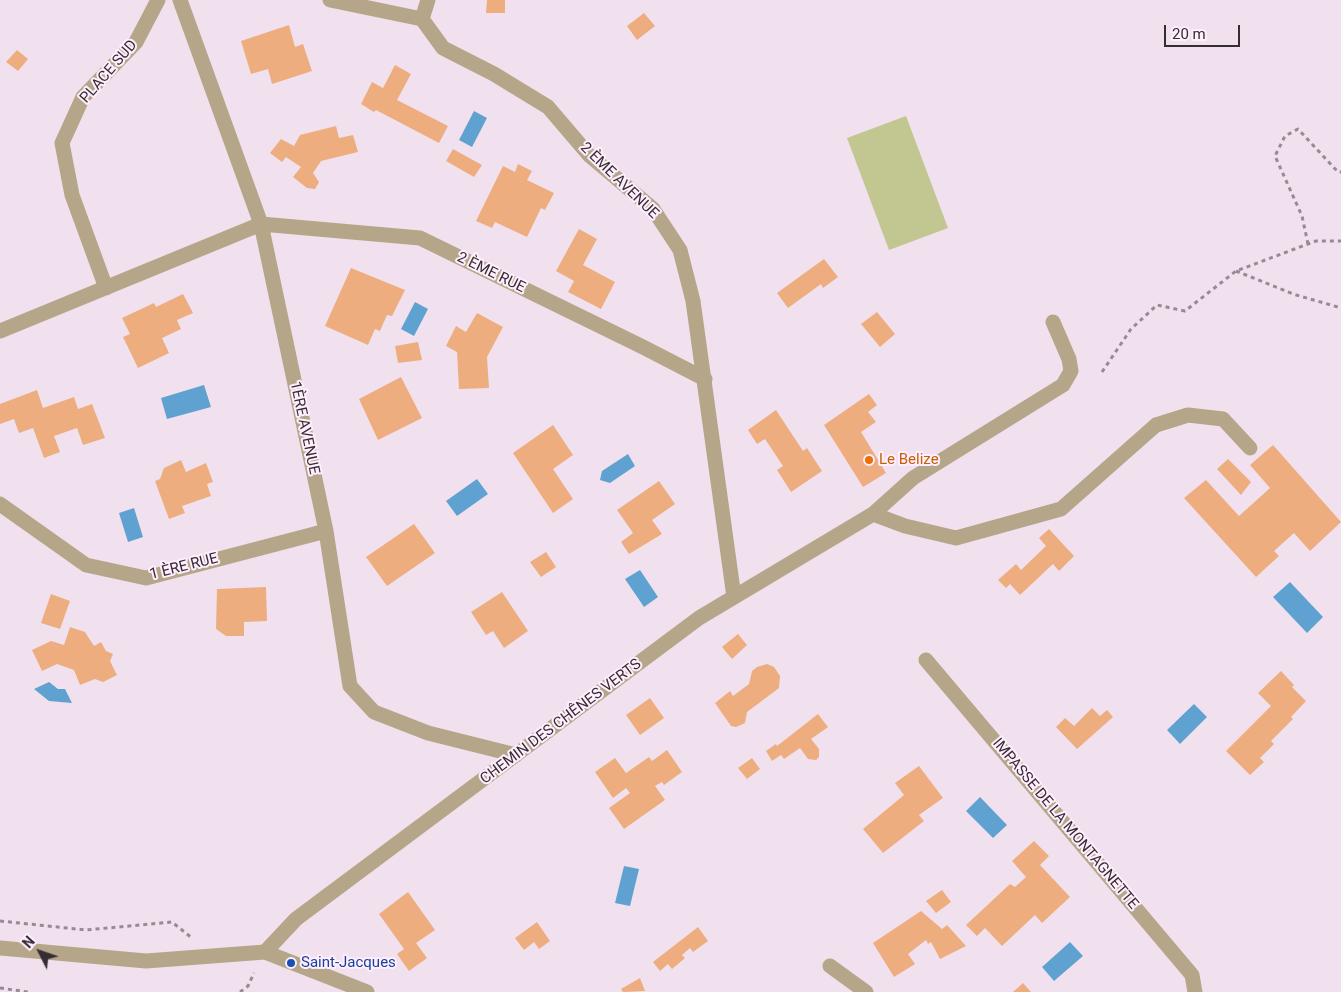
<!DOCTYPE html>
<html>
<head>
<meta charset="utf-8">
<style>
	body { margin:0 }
	#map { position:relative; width:1341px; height:992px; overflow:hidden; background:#f1e1ef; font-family:Roboto,sans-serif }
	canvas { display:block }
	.north { position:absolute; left:15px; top:927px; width:50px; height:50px; -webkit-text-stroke:4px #ffeefd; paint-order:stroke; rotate:311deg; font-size:14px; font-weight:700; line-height:20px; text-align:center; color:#342d33 }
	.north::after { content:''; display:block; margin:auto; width:18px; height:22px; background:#342d33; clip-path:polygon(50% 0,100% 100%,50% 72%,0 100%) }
	.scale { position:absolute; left:1164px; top:25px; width:76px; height:22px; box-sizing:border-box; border:2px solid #342d33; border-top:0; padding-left:6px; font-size:15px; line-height:18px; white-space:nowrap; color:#342d33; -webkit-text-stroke:4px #ffeefd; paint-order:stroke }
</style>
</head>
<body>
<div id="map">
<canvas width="1341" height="992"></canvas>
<div class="north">N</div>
<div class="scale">20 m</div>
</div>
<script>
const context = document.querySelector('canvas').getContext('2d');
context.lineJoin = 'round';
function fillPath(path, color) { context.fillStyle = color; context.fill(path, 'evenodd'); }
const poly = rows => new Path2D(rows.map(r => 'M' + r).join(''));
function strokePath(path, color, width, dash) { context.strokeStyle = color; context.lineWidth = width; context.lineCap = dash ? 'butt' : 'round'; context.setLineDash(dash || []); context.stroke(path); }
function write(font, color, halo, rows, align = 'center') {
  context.font = font + ' Roboto,sans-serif'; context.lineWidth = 4; context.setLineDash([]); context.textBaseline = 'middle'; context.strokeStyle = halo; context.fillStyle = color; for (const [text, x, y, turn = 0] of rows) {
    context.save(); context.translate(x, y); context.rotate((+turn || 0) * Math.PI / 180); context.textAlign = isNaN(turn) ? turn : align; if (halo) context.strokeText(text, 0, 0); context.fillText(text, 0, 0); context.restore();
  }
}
const green = poly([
	[906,116,948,228,889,250,847,138]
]);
const water = poly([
	[474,111,487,118,472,147,459,140],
	[415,302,428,309,414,336,401,329],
	[204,385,211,407,167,419,161,398],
	[628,454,635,466,610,483,600,480,602,471],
	[477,479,488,494,457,516,446,501],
	[134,508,143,537,128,542,119,513],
	[640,570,658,597,644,607,625,579],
	[1290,582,1323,617,1307,633,1273,597],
	[49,682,58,689,65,689,72,703,49,701,34,689],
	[1194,704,1207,717,1180,744,1167,730],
	[980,797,1007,825,993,838,966,811],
	[624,866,639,869,630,906,615,903],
	[1070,942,1083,956,1054,981,1042,967]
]);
const building = poly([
	[487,0,505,0,505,13,486,13],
	[644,13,655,26,637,40,627,26],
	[289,25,295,47,303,44,312,71,272,84,268,69,251,74,241,41],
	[17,50,28,59,18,71,6,62],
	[395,65,411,74,397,100,448,126,439,143,376,110,374,112,361,104,372,82,383,88],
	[336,126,339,138,353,135,358,152,321,161,313,173,319,182,315,189,307,188,293,177,301,167,286,157,282,162,270,153,281,139,294,146,300,135],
	[453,149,482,165,474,177,446,161],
	[518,164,532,171,527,180,554,193,545,210,541,208,527,237,495,222,492,228,476,221,503,166,515,172],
	[579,229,597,239,583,265,615,282,601,309,568,292,574,281,556,271],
	[824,259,838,277,823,288,821,284,788,308,777,293],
	[351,268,405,290,392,316,387,315,380,331,375,329,368,345,325,326],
	[183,294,193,313,177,320,181,329,162,338,169,353,138,368,123,337,130,334,122,318,154,303,156,307],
	[877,312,895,334,880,347,861,324],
	[477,313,503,327,487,357,489,388,459,389,457,352,446,346,456,326,466,332],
	[418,342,422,360,398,363,395,346],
	[401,377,422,418,378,440,359,399],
	[37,390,43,408,74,397,78,409,92,404,105,438,83,445,77,428,54,436,60,452,44,458,33,428,19,433,14,419,0,424,0,404],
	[869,394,877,405,868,412,876,422,861,432,886,473,863,487,824,425],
	[776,410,803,451,807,448,822,471,791,492,777,470,783,466,765,439,757,444,748,430],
	[553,425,573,455,553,469,573,499,553,513,513,453],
	[1273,445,1341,522,1310,551,1294,533,1274,551,1279,556,1256,577,1184,498,1206,480,1239,516,1270,488,1250,465],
	[1228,459,1251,482,1241,495,1217,469],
	[181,460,186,472,206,463,213,482,207,484,211,496,182,506,185,513,169,519,155,481,160,479,164,468],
	[659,481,675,504,652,520,662,534,629,554,621,542,633,533,617,510],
	[414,524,435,553,387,586,366,557],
	[1049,529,1074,556,1059,571,1053,564,1020,595,1010,584,1006,588,998,580,1016,564,1021,570,1046,546,1039,538],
	[546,552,556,567,541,577,530,562],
	[266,587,267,621,244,622,244,636,226,636,216,629,217,589],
	[502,592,528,631,504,648,493,631,486,635,471,612],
	[51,594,70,601,60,629,41,623],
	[70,627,85,632,94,646,101,642,106,651,113,654,110,661,117,675,103,682,95,679,80,685,74,670,57,664,42,671,32,650,51,641,64,645],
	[738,634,747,645,732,659,722,647],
	[767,664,774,667,780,676,779,688,747,712,745,723,736,727,731,726,715,703,730,691,733,696,749,684,752,671,757,667],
	[1281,671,1294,685,1292,687,1306,701,1291,717,1293,719,1271,741,1274,744,1260,758,1264,762,1250,775,1226,751,1271,706,1258,693],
	[650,698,664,718,640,735,626,715],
	[1092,708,1100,716,1107,710,1113,717,1077,749,1056,727,1065,718,1074,726],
	[818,714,828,727,811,739,819,749,819,757,816,760,808,759,800,748,784,759,781,755,772,761,766,751,776,744,777,746],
	[667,750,682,772,664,785,662,782,655,786,665,800,624,829,609,808,630,793,626,788,613,798,595,772,615,758,626,773,649,757,652,761],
	[752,758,760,769,747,779,738,768],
	[919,766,943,798,919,815,924,821,883,853,863,829,904,795,895,783],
	[1034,841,1049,856,1040,865,1070,897,1042,923,1035,915,1002,946,985,928,977,936,966,925,1010,884,1015,887,1026,877,1012,861],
	[942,890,951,902,936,913,926,901],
	[408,892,435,930,416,943,427,958,409,971,397,954,404,949,379,914],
	[921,911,942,929,947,925,966,946,940,959,931,942,928,944,926,940,908,954,915,964,894,977,873,943],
	[537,922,550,941,539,949,534,942,524,950,515,938],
	[698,927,708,941,693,952,690,948,682,955,685,958,672,969,668,964,660,971,653,962],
	[640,978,645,991,623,992,621,989],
	[1023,983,1031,992,1013,992]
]);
const path = poly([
	[1308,244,1302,216,1275,156,1285,136,1298,129,1338,172,1341,172],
	[1236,271,1293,294,1341,308],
	[1102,372,1131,329,1157,305,1185,311,1236,271,1316,241,1341,241],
	[0,921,86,930,172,922,192,938],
	[0,988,28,992],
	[240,992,248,986,254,973]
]);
const lane = poly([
	[1053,322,1069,359,1071,371,1063,385,913,478,873,514,905,526,956,538,1061,509,1156,425,1188,415,1223,419,1250,448],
	[830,966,866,992]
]);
const street = poly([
	[180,0,261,224,326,531,350,686,374,712,428,733,516,755],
	[330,0,422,19,443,48,494,74,548,107,589,155,653,209,680,250,693,301,734,597],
	[422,19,428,0],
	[106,288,72,195,62,143,83,97,136,42,158,0],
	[0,331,261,224,420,238,643,347,705,379],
	[0,504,86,565,146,578,326,531],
	[926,660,1192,975,1195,992],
	[0,948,146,961,265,952,367,992],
	[265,952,296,919,699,618,873,514]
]);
const markers = [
	[869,460,5,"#e8710a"],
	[291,963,5,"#1a4fb4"]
];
const streetNames = [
	["PLACE SUD",109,72,-49],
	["2 ÈME AVENUE",619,181,44],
	["2 ÈME RUE",491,273,26],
	["1ÈRE AVENUE",304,428,78],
	["1 ÈRE RUE",184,567,-14],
	["CHEMIN DES CHÊNES VERTS",561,722,-37],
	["IMPASSE DE LA MONTAGNETTE",1065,824,50]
];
const foodNames = [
	["Le Belize",879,460]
];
const transitNames = [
	["Saint-Jacques",301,963]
];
fillPath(green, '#c2c690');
fillPath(water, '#5fa1d0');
fillPath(building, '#edad7f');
strokePath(path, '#968b95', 3, [4, 4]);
strokePath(lane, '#b6a689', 15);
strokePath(street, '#b6a689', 15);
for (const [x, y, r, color] of markers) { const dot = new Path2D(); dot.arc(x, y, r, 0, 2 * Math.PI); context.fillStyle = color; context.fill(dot); strokePath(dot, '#ffeefd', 2); }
write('15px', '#342d33', '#ffeefd', streetNames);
write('15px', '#c56008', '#ffeefd', foodNames, 'left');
write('15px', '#164399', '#ffeefd', transitNames, 'left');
</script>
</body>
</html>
